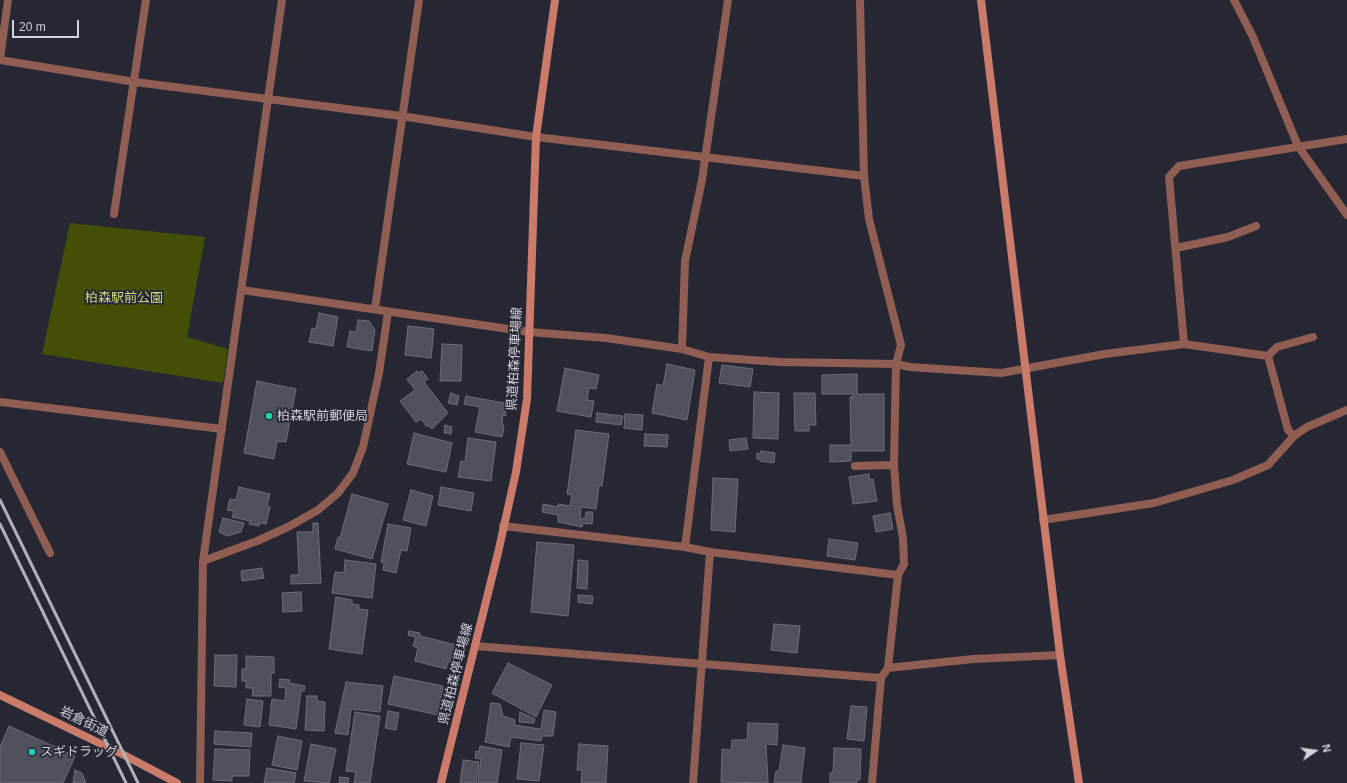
<!DOCTYPE html>
<html>
<head>
<meta charset="utf-8">
<style>
	body { margin:0 }
	#map { position:relative; width:1347px; height:783px; overflow:hidden; background:#272834; font-family:Helvetica,sans-serif }
	canvas { display:block }
	.north { position:absolute; left:1295px; top:731px; width:40px; height:40px; -webkit-text-stroke:3px #272834; paint-order:stroke; rotate:77deg; font-size:11px; font-weight:700; line-height:16px; text-align:center; color:#d1d2da }
	.north::after { content:''; display:block; margin:auto; width:14px; height:18px; background:#d1d2da; clip-path:polygon(50% 0,100% 100%,50% 72%,0 100%) }
	.scale { position:absolute; left:12px; top:20px; width:67px; height:18px; box-sizing:border-box; border:2px solid #d1d2da; border-top:0; padding-left:5px; font-size:12px; line-height:14px; white-space:nowrap; color:#d1d2da; -webkit-text-stroke:3px #272834; paint-order:stroke }
</style>
</head>
<body>
<div id="map">
<canvas width="1347" height="783"></canvas>
<div class="north">N</div>
<div class="scale">20 m</div>
</div>
<script>
const context = document.querySelector('canvas').getContext('2d');
context.lineJoin = 'round';
function fillPath(path, color) { context.fillStyle = color; context.fill(path, 'evenodd'); }
const poly = rows => new Path2D(rows.map(r => 'M' + r).join(''));
function strokePath(path, color, width, dash) { context.strokeStyle = color; context.lineWidth = width; context.lineCap = dash ? 'butt' : 'round'; context.setLineDash(dash || []); context.stroke(path); }
function write(font, color, halo, rows, align = 'center') {
  context.font = font + ' Helvetica,"Noto Sans JP",sans-serif'; context.lineWidth = 3.5; context.setLineDash([]); context.textBaseline = 'middle'; context.strokeStyle = halo; context.fillStyle = color; for (const [text, x, y, turn = 0] of rows) {
    context.save(); context.translate(x, y); context.rotate((+turn || 0) * Math.PI / 180); context.textAlign = isNaN(turn) ? turn : align; if (halo) context.strokeText(text, 0, 0); context.fillText(text, 0, 0); context.restore();
  }
}
const green = poly([
	[70,223,205,237,187,337,228,349,223,383,42,354]
]);
const building = poly([
	[319,313,338,317,333,346,309,342,312,328,316,329,319,313],
	[358,320,369,321,375,330,372,351,347,347,350,331,356,332,358,320],
	[408,326,434,329,431,358,405,355,408,326],
	[442,344,462,345,461,381,440,381,442,344],
	[667,364,695,370,687,420,652,413,657,384,663,386,667,364],
	[722,365,753,369,750,387,719,383,722,365],
	[565,368,599,375,596,389,589,388,587,400,594,401,591,417,557,411,565,368],
	[417,371,419,373,422,371,428,379,424,382,448,413,432,429,429,426,426,426,421,419,416,422,400,401,415,390,407,379,417,371],
	[857,374,857,394,884,394,884,451,851,451,851,461,830,462,830,445,851,445,850,397,853,397,853,394,822,394,822,375,857,374],
	[257,381,296,389,286,442,277,441,274,459,244,453,257,381],
	[754,392,779,393,778,439,753,438,754,392],
	[451,393,459,396,457,405,448,403,451,393],
	[794,393,815,393,816,425,809,425,809,431,795,431,794,393],
	[466,396,504,403,506,416,503,415,502,422,504,428,502,437,475,432,480,407,464,404,466,396],
	[597,413,623,416,621,425,596,422,597,413],
	[625,414,643,415,642,430,624,428,625,414],
	[445,425,452,427,451,434,444,433,445,425],
	[576,430,609,434,602,486,599,485,596,509,581,507,580,518,585,519,586,512,593,512,592,524,583,523,582,527,558,522,558,515,542,512,543,504,558,507,558,504,570,506,572,495,567,494,576,430],
	[414,433,452,443,446,472,407,464,414,433],
	[645,434,668,435,667,447,644,446,645,434],
	[468,438,496,442,491,481,458,477,461,461,465,462,468,438],
	[746,438,748,449,730,451,729,440,746,438],
	[761,451,775,453,774,463,760,461,760,459,757,459,757,453,761,454,761,451],
	[869,474,870,480,873,479,877,501,853,504,849,477,869,474],
	[713,478,738,479,735,532,711,530,713,478],
	[239,487,270,494,267,506,270,507,266,524,259,523,259,526,249,524,250,521,232,517,234,511,227,510,230,499,236,500,239,487],
	[441,487,474,493,471,511,438,505,441,487],
	[411,490,433,496,426,526,403,520,411,490],
	[352,494,388,504,372,559,335,549,338,537,340,538,352,494],
	[890,513,893,529,876,532,873,516,890,513],
	[223,518,244,523,241,532,227,536,219,532,223,518],
	[313,523,318,523,321,583,291,584,291,575,299,575,297,532,313,532,313,523],
	[388,524,411,528,407,551,401,550,396,573,383,570,384,563,381,562,388,524],
	[829,539,858,543,855,560,827,556,829,539],
	[537,542,574,545,568,616,531,612,537,542],
	[345,560,376,564,372,598,332,593,335,572,344,573,345,560],
	[578,560,588,561,587,589,577,588,578,560],
	[262,568,264,578,242,581,241,571,262,568],
	[301,592,302,611,283,612,282,593,301,592],
	[578,595,593,596,592,604,578,602,578,595],
	[336,597,352,600,352,604,359,605,359,609,368,610,362,654,329,649,336,597],
	[774,624,800,626,797,653,771,650,774,624],
	[409,631,420,633,420,636,456,645,452,663,448,662,446,669,415,661,418,648,413,646,416,637,408,635,409,631],
	[215,655,237,655,236,687,214,686,215,655],
	[246,656,274,657,274,673,271,673,271,696,252,696,253,688,246,688,246,681,242,681,242,669,246,669,246,656],
	[508,663,552,685,536,717,492,693,508,663],
	[394,676,443,686,438,715,388,704,394,676],
	[280,679,290,680,289,683,305,686,304,691,301,691,296,729,269,725,272,699,285,701,286,688,279,687,280,679],
	[346,682,383,686,380,712,351,709,348,735,335,733,346,682],
	[307,696,317,696,317,701,325,702,324,731,305,730,307,696],
	[247,699,263,701,260,727,244,725,247,699],
	[491,703,500,704,503,716,515,720,514,725,541,729,544,710,556,712,553,736,542,736,541,741,511,737,509,747,485,742,491,703],
	[851,706,867,707,864,741,847,739,851,706],
	[388,711,399,713,396,730,385,728,388,711],
	[355,712,380,716,370,783,354,783,356,772,346,771,355,712],
	[520,712,535,719,534,723,519,722,520,712],
	[748,723,778,724,777,745,766,744,768,783,721,782,722,749,731,750,732,740,747,740,748,723],
	[9,726,75,756,63,783,0,783,0,747,9,726],
	[215,731,252,733,251,747,214,744,215,731],
	[278,736,302,741,297,770,272,765,278,736],
	[521,743,544,745,539,781,517,779,521,743],
	[311,744,336,749,329,783,304,781,311,744],
	[579,744,608,746,606,783,581,783,582,770,577,770,579,744],
	[783,745,805,748,801,780,802,783,774,783,776,771,779,771,783,745],
	[480,746,502,750,497,783,478,783,481,759,475,758,476,751,479,752,480,746],
	[834,748,861,749,860,780,857,779,857,783,830,783,830,773,833,773,834,748],
	[215,749,250,750,249,776,232,776,232,781,213,780,215,749],
	[463,760,479,762,476,783,460,783,463,760],
	[267,768,296,773,294,783,264,783,267,768],
	[75,770,82,773,86,783,73,783,75,770],
	[340,777,349,778,348,783,339,783,340,777]
]);
const street = poly([
	[860,0,864,176,869,219,901,345,896,364,894,465,897,505,903,538,904,564,898,575,888,668,881,678,872,783],
	[1234,0,1253,37,1298,146,1347,215],
	[0,59,8,0],
	[0,60,135,82,401,116,536,137,864,176],
	[114,214,146,0],
	[1176,248,1228,237,1256,226],
	[242,290,529,332,606,338,682,349,709,357,780,362,896,364,910,367,1001,373,1105,354,1184,344,1169,177,1179,166,1347,139],
	[375,309,419,0],
	[1184,344,1268,356,1288,430,1294,436],
	[682,349,685,261,702,180,728,0],
	[1268,356,1277,347,1313,337],
	[0,402,222,429],
	[0,452,50,553],
	[855,466,894,465],
	[1043,520,1154,503,1233,480,1268,465,1294,436,1307,427,1347,410],
	[503,526,685,547,710,552,898,575],
	[685,547,709,357],
	[203,561,257,541,288,527,318,510,338,493,353,473,363,447,379,373,388,312],
	[475,646,881,678],
	[888,668,973,659,1060,655],
	[200,783,203,561,282,0],
	[693,783,710,552]
]);
const secondary = poly([
	[981,0,1060,655,1079,783],
	[0,695,124,755,177,783],
	[441,783,498,553,516,472,527,399,536,137,555,0]
]);
const rail = poly([
	[0,500,138,783],
	[0,524,126,783]
]);
const markers = [
	[269,416,4,"#1fd5b0"],
	[32,752,4,"#1fd5b0"]
];
const parkNames = [
	["柏森駅前公園",124,298]
];
const streetNames = [
	["県道柏森停車場線",515,359,-87],
	["県道柏森停車場線",456,674,-76],
	["岩倉街道",84,722,26]
];
const poiNames = [
	["柏森駅前郵便局",277,416],
	["スギドラッグ",40,752]
];
fillPath(green, '#454f08');
fillPath(building, '#4f515d');
strokePath(building, '#6c6e7b', 1);
strokePath(street, '#905e53', 8);
strokePath(secondary, '#ca7b69', 8);
strokePath(rail, '#b0b1ba', 3);
for (const [x, y, r, color] of markers) { const dot = new Path2D(); dot.arc(x, y, r, 0, 2 * Math.PI); context.fillStyle = color; context.fill(dot); strokePath(dot, '#272834', 1.5); }
write('13px', '#c9db7c', '#272834', parkNames);
write('13px', '#d1d2da', '#272834', streetNames);
write('13px', '#d1d2da', '#272834', poiNames, 'left');
</script>
</body>
</html>
